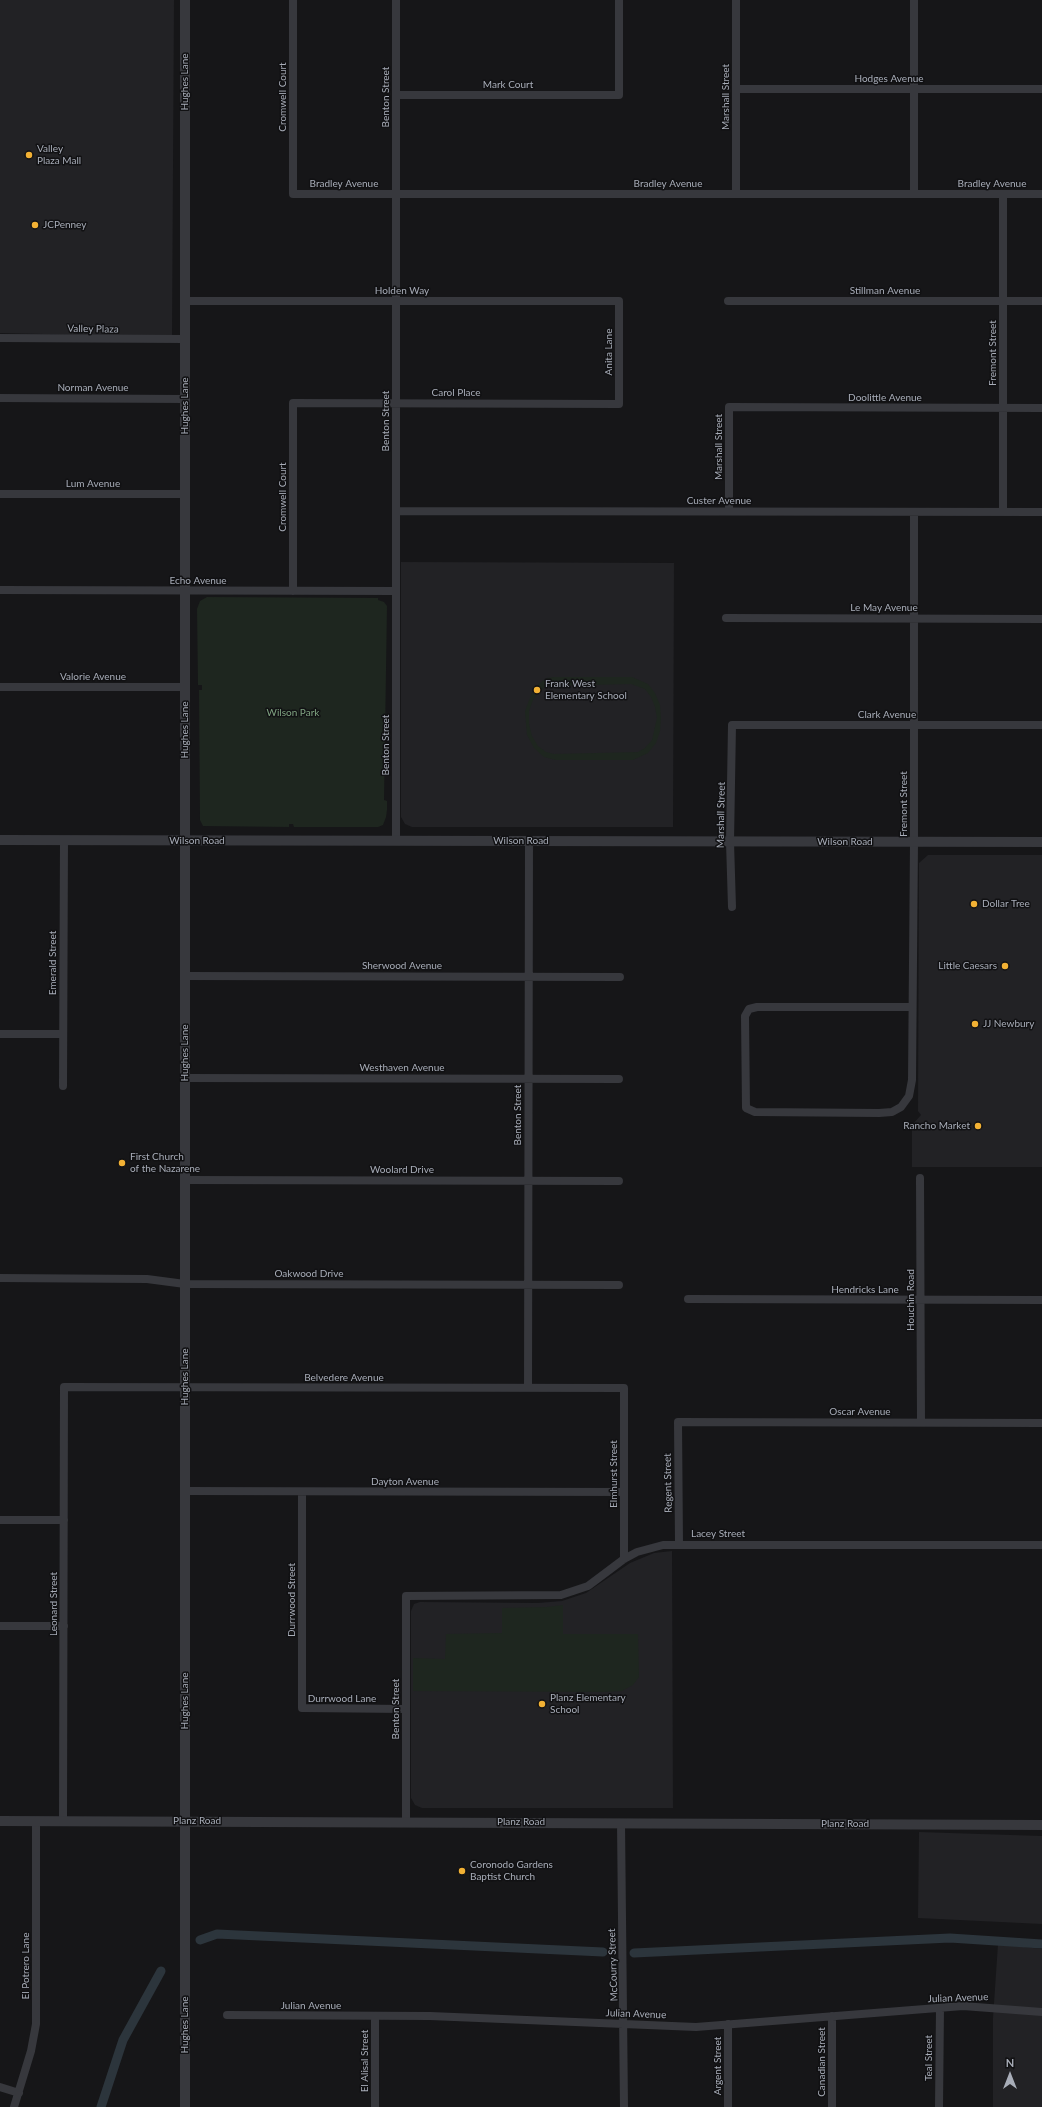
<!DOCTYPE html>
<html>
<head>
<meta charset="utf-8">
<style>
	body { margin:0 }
	#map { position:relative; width:1042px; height:2107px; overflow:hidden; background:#161618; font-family:Lato,sans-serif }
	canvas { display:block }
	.north { position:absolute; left:990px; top:2055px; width:40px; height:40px; -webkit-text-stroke:3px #111113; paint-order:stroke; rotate:0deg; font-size:11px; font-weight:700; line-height:16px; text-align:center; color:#a8adb8 }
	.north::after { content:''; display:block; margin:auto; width:14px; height:18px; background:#a8adb8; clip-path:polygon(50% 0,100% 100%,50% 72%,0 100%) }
</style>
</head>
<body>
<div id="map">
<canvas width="1042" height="2107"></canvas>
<div class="north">N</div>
</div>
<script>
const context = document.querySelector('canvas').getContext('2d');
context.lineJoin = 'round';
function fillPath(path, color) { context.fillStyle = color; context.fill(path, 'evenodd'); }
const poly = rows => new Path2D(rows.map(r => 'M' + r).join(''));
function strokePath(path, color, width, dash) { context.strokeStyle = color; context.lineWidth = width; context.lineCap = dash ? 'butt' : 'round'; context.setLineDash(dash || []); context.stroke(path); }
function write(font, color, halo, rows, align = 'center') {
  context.font = font + ' Lato,sans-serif'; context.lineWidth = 3; context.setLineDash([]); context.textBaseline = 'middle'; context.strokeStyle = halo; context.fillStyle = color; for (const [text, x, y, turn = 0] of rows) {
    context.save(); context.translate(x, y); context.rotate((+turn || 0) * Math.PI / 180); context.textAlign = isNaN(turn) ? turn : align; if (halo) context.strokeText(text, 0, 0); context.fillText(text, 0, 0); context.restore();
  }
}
const built = poly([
	[0,0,174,0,172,337,0,333],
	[401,562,674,563,673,827,412,827,405,824,401,817],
	[928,855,1042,855,1042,1167,912,1167,912,1125,921,1115,918,1111,919,863],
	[672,1551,673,1808,422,1808,415,1805,411,1798,411,1611,414,1604,420,1602,538,1603,562,1601,586,1593,630,1563,654,1553],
	[919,1832,1042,1836,1042,1924,918,1918],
	[998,1944,1042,1949,1042,2107,993,2107,993,2018]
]);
const green = poly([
	[207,597,378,598,378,600,384,602,387,606,384,800,387,801,387,810,386,817,383,825,378,827,294,827,293,824,289,824,289,827,203,826,200,820,199,690,202,690,202,685,198,685,197,609,200,601],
	[554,677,632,677,648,684,655,693,660,705,661,718,660,731,656,743,648,753,633,760,556,760,544,757,534,748,527,735,525,711,533,690,537,685,547,678],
	[631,684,645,689,651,697,655,707,657,718,652,740,645,748,638,752,554,754,546,752,538,746,532,736,529,724,529,711,533,700,540,691,547,686],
	[563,1605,563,1634,638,1634,639,1677,633,1685,622,1691,604,1692,413,1691,413,1658,445,1659,446,1634,502,1633,502,1608,547,1607]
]);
const canal = poly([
	[200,1940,217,1934,603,1952],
	[634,1953,950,1938,1042,1944],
	[101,2107,123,2040,161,1971]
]);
const minor = poly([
	[293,0,293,194,1042,194],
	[736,89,1042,89],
	[396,95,619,95,619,0],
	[736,194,736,0],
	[914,194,914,0],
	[185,301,619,301,619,404,293,403,293,591],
	[728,301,1042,301],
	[0,338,185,339],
	[0,398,185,399],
	[0,494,185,494],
	[396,511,1042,512],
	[729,511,729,407,1042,408],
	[1003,512,1003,194],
	[0,590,396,591],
	[726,618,1042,619],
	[0,687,185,687],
	[396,841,396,0],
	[732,907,730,842,732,725,1042,725],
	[185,976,620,977],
	[912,1007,757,1007,749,1009,745,1016,746,1108,755,1112,879,1113,892,1112,901,1107,909,1096,912,1080,914,842,914,512],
	[0,1034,63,1034],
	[185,1078,619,1079],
	[63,1086,64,840],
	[920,1178,921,1422],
	[185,1180,619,1181],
	[0,1278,147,1279,185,1284,619,1285],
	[688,1299,1042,1300],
	[528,1388,529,841],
	[185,1491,624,1492],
	[302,1492,302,1708,406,1709],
	[0,1520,64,1520],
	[679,1544,678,1422,1042,1423],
	[0,1626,64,1626],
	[63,1821,64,1387,624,1388,624,1559],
	[406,1822,406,1596,561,1595,588,1586,624,1559,637,1552,663,1545,1042,1545],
	[621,1823,624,2107],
	[227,2015,430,2016,696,2027,963,2006,1042,2012],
	[0,2087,19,2093],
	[14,2107,31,2051,36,2024,36,1821],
	[375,2107,375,2016],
	[728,2107,728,2024],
	[832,2107,832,2016],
	[939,2107,940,2008]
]);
const tertiary = poly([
	[0,840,1042,842],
	[0,1821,1042,1825],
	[185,2107,185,0]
]);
const markers = [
	[29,155,4,"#f2b134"],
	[35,225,4,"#f2b134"],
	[537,690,4,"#f2b134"],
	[974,904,4,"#f2b134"],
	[1005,966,4,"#f2b134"],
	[975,1024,4,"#f2b134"],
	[978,1126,4,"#f2b134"],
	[122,1163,4,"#f2b134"],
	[542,1704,4,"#f2b134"],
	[462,1871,4,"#f2b134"]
];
const streetNames = [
	["Hodges Avenue",889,79],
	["Hughes Lane",185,82,-90],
	["Mark Court",508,85],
	["Cromwell Court",283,97,-90],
	["Benton Street",386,97,-90],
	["Marshall Street",726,97,-90],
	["Bradley Avenue",344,184],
	["Bradley Avenue",668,184],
	["Bradley Avenue",992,184],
	["Holden Way",402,291],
	["Stillman Avenue",885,291],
	["Valley Plaza",93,329,1],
	["Anita Lane",609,352,-90],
	["Fremont Street",993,353,-90],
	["Norman Avenue",93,388],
	["Carol Place",456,393],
	["Doolittle Avenue",885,398],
	["Hughes Lane",185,406,-90],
	["Benton Street",386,421,-90],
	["Marshall Street",719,447,-90],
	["Lum Avenue",93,484],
	["Cromwell Court",283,497,-90],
	["Custer Avenue",719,501],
	["Echo Avenue",198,581],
	["Le May Avenue",884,608],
	["Valorie Avenue",93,677],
	["Clark Avenue",887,715],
	["Hughes Lane",185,730,-90],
	["Benton Street",386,745,-90],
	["Fremont Street",904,804,-90],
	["Marshall Street",721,815,-89],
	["Wilson Road",197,841],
	["Wilson Road",521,841],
	["Wilson Road",845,842],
	["Emerald Street",53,963,-90],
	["Sherwood Avenue",402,966],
	["Hughes Lane",185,1053,-90],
	["Westhaven Avenue",402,1068],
	["Benton Street",518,1115,-90],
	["Woolard Drive",402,1170],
	["Oakwood Drive",309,1274],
	["Hendricks Lane",865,1290],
	["Houchin Road",911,1300,-90],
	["Hughes Lane",185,1377,-90],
	["Belvedere Avenue",344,1378],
	["Oscar Avenue",860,1412],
	["Elmhurst Street",614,1474,-90],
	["Dayton Avenue",405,1482],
	["Regent Street",668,1483,-91],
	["Lacey Street",718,1534],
	["Durrwood Street",292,1600,-90],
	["Leonard Street",54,1604,-90],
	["Durrwood Lane",342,1699],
	["Hughes Lane",185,1701,-90],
	["Benton Street",396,1709,-90],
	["Planz Road",197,1821],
	["Planz Road",521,1822],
	["Planz Road",845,1824],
	["McCourry Street",613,1965,-92],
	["El Potrero Lane",26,1966,-90],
	["Julian Avenue",958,1998,-2],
	["Julian Avenue",311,2006],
	["Julian Avenue",636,2014,2],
	["Hughes Lane",185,2025,-90],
	["Teal Street",929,2058,-90],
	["El Alisal Street",365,2061,-90],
	["Canadian Street",822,2062,-90],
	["Argent Street",718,2066,-90]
];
const poiNames = [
	["Valley",37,149],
	["Plaza Mall",37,161],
	["JCPenney",43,225],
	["Frank West",545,684],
	["Elementary School",545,696],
	["Dollar Tree",982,904],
	["Little Caesars",997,966,"right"],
	["JJ Newbury",983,1024],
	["Rancho Market",970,1126,"right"],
	["First Church",130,1157],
	["of the Nazarene",130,1169],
	["Planz Elementary",550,1698],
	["School",550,1710],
	["Coronodo Gardens",470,1865],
	["Baptist Church",470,1877]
];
const parkNames = [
	["Wilson Park",293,713]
];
fillPath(built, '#222225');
fillPath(green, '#1e261f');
strokePath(canal, '#2c353c', 9);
strokePath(minor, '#37383d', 8);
strokePath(tertiary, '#37383d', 10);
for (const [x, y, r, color] of markers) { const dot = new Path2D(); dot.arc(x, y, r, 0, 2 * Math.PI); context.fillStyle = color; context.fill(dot); strokePath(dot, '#111113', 1.5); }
write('10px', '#a8adb8', '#111113', streetNames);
write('10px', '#a8adb8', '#111113', poiNames, 'left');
write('10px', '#7fa381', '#111113', parkNames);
</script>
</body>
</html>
